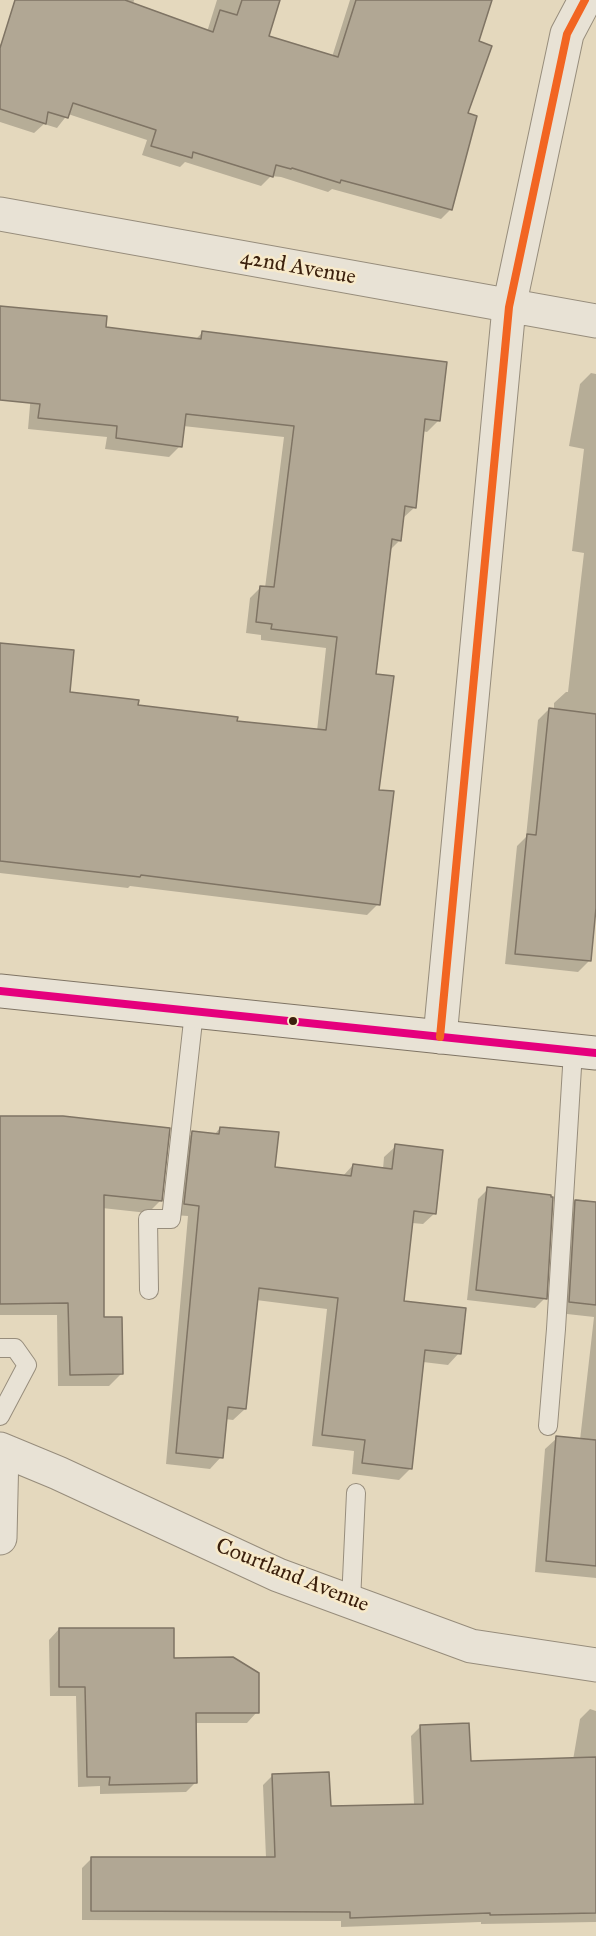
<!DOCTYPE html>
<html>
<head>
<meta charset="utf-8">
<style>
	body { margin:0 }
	canvas { display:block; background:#e4d8bd }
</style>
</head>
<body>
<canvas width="596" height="1936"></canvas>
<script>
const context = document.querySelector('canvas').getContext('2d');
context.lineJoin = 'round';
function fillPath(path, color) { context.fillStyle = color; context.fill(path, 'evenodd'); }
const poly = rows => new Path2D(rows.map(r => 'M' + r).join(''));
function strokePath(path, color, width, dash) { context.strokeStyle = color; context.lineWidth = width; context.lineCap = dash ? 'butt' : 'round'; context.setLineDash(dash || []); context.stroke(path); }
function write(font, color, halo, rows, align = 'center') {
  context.font = font + ' "IM FELL Great Primer",serif'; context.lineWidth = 5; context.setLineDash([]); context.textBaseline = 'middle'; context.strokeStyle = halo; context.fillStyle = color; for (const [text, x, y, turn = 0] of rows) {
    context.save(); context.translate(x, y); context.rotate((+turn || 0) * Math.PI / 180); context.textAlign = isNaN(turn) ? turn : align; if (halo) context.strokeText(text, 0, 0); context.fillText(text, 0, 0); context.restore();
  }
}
const shadow = poly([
	[27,0,134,0,133,5,207,32,217,0,279,0,267,37,332,57,350,0,490,0,477,42,451,209,441,219,332,189,328,192,281,177,271,176,261,186,185,162,180,167,142,155,147,140,68,114,57,128,44,124,34,133,0,122,0,45],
	[37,323,104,328,195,340,203,332,439,420,427,432,422,431,415,507,403,518,400,540,389,551,374,675,378,904,367,915,130,886,128,888,0,873,0,644,69,693,235,722,317,731,326,648,261,640,261,635,246,633,250,598,261,587,265,588,284,437,183,426,180,446,169,457,105,449,107,437,28,429],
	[591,373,596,374,596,917,594,917,589,961,578,972,505,964,517,846,526,837,538,720,549,709,554,710,554,703,566,692,568,692,584,553,572,551,584,449,569,446,580,384],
	[0,1103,0,1118,160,1201,148,1213,102,1208,102,1319,122,1373,109,1386,58,1386,57,1315,0,1315],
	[220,1128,274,1168,343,1176,353,1165,383,1169,384,1157,396,1146,435,1213,423,1224,412,1223,403,1302,459,1353,448,1365,423,1362,411,1468,399,1480,352,1474,354,1451,312,1446,327,1309,256,1300,245,1409,233,1420,225,1419,221,1457,210,1469,166,1464,188,1216,173,1215,181,1144,193,1133,214,1135],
	[488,1189,551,1196,545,1298,535,1308,467,1300,478,1199],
	[576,1199,596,1202,596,1578,535,1572,545,1449,557,1438,580,1440,594,1317,558,1313,564,1211],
	[59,1629,173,1659,257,1712,247,1723,195,1723,196,1782,186,1792,100,1794,100,1786,78,1787,76,1696,50,1696,49,1640],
	[590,1709,596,1711,596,1922,481,1924,481,1922,341,1927,341,1921,82,1920,82,1868,92,1858,266,1858,263,1785,273,1775,329,1808,414,1805,411,1736,421,1726,469,1763,573,1760,580,1719]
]);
const building = poly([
	[15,0,125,0,213,32,220,10,237,15,242,0,280,0,269,36,338,57,356,0,492,0,479,41,492,46,468,113,477,116,452,210,341,180,340,183,292,168,291,169,276,165,273,177,193,152,192,158,151,146,156,130,73,103,68,118,48,112,46,124,0,109,0,48,15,0],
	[0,306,107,316,106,327,201,339,202,331,447,362,440,421,425,419,416,508,405,506,401,541,392,539,376,674,394,676,379,790,394,791,380,905,141,875,140,877,0,861,0,643,74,650,70,692,139,700,138,705,238,717,237,721,326,730,337,637,271,629,272,624,256,622,260,586,274,587,294,426,186,414,182,447,116,438,117,426,38,418,40,404,0,400,0,306],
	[549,708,596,714,596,908,591,961,515,954,527,834,536,835,549,708],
	[0,1116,63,1116,170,1128,162,1201,104,1195,104,1317,122,1317,123,1374,70,1375,68,1303,0,1304,0,1116],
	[220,1127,279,1132,275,1167,351,1176,353,1164,392,1169,395,1144,443,1150,436,1214,414,1211,404,1301,466,1308,461,1354,425,1350,412,1469,362,1463,365,1440,322,1435,338,1298,259,1288,246,1409,228,1407,223,1458,176,1453,199,1206,184,1204,192,1131,219,1134,220,1127],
	[487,1187,551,1195,551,1197,553,1197,547,1299,476,1290,487,1187],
	[575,1200,596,1202,596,1305,569,1302,575,1200],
	[556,1436,596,1440,596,1566,546,1561,556,1436],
	[59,1628,174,1628,174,1658,233,1657,259,1673,259,1713,196,1713,197,1783,109,1785,110,1777,87,1777,85,1687,59,1687,59,1628],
	[469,1723,471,1761,596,1757,596,1913,490,1915,490,1913,350,1918,350,1912,91,1911,91,1857,275,1857,272,1774,329,1772,331,1806,423,1804,420,1725,469,1723]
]);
const lane = poly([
	[149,1290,148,1219,171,1219,194,1012],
	[0,1348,15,1348,27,1365,0,1416],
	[548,1426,556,1329,573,1051],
	[351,1601,356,1493]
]);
const street = poly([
	[0,214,596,321],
	[440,1037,509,307,567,34,585,0],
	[0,1449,58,1473,278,1575,471,1646,596,1665],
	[0,1538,2,1450]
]);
const secondary = poly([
	[0,991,596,1053]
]);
const bus1 = poly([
	[0,991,596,1053]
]);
const bus2 = poly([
	[440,1037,509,307,567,34,585,0]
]);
const markers = [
	[293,1021,5,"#3b200d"]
];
const streetNames = [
	["42nd Avenue",298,268,10],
	["Courtland Avenue",292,1576,22]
];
fillPath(shadow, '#0003');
fillPath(building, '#b1a794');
strokePath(building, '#7f7464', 1.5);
strokePath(lane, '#978d7c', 20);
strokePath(street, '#978d7c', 35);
strokePath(secondary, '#7f7464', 35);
strokePath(lane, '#e8e2d5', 18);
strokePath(street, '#e8e2d5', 33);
strokePath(secondary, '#e8e2d5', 33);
strokePath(bus1, '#e5007d', 8);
strokePath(bus2, '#f26522', 8);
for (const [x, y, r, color] of markers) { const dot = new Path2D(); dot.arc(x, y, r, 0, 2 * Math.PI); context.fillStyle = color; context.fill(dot); strokePath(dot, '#f8eaca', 2); }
write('22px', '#3b200d', '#f8eaca', streetNames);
</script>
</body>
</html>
